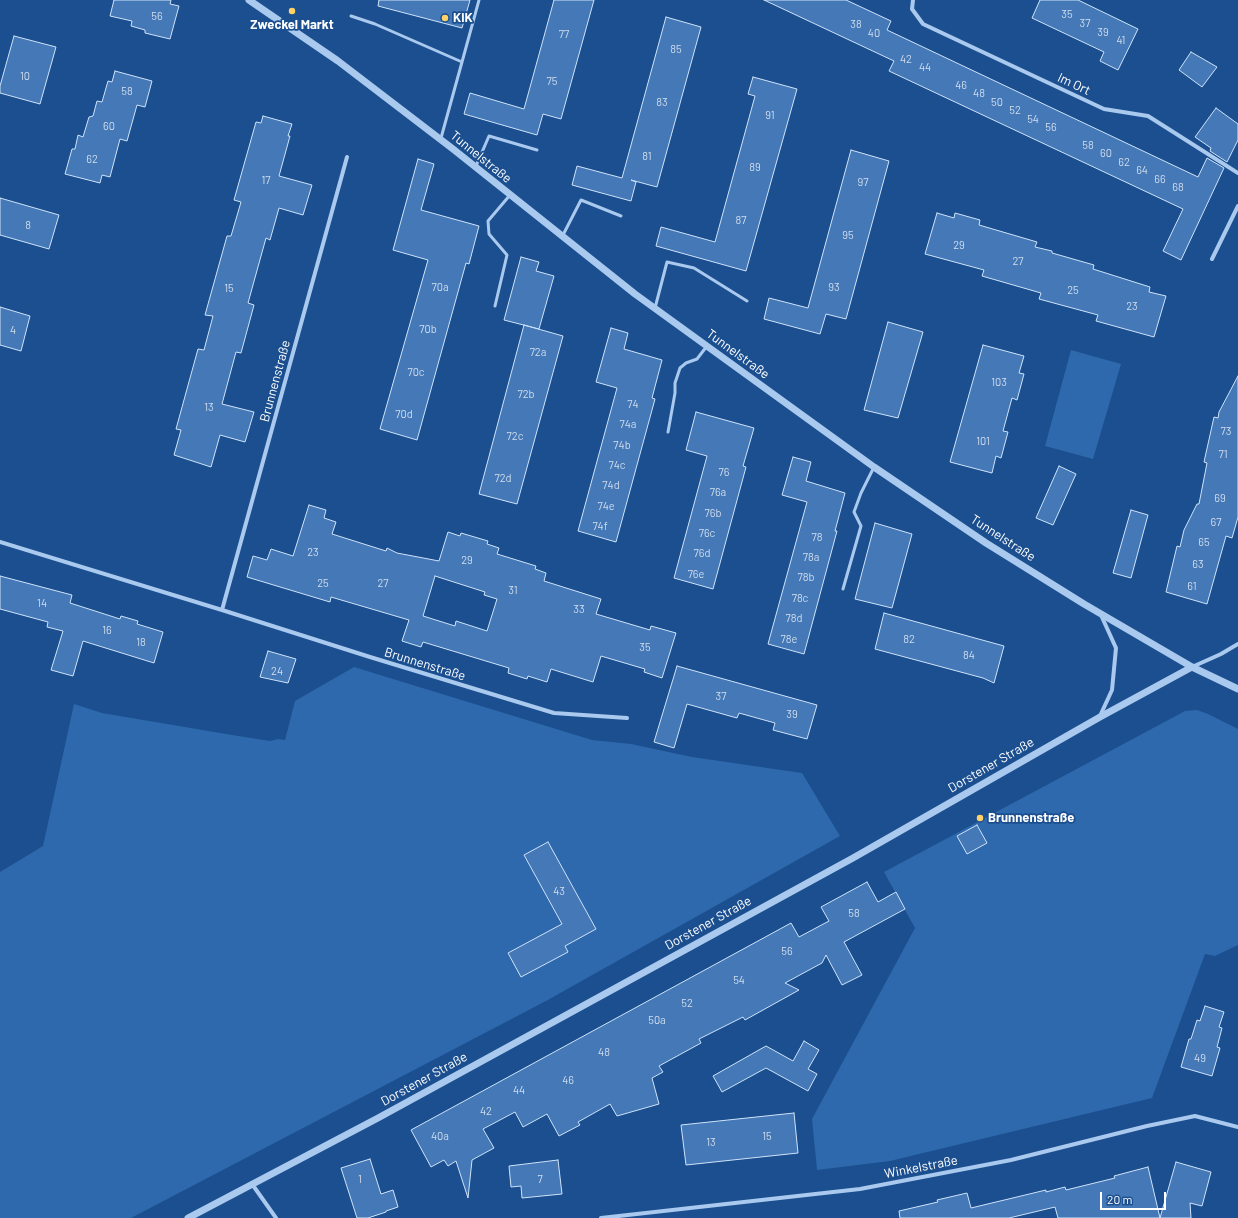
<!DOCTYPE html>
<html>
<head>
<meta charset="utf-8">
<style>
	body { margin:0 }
	#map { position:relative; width:1238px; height:1218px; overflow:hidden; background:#1b4f8f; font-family:Barlow,sans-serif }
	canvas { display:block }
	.scale { position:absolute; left:1100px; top:1192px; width:66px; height:18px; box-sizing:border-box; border:2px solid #fff; border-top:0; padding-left:5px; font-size:12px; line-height:14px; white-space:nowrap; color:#fff; -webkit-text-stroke:3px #1b4f8f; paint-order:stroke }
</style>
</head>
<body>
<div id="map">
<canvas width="1238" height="1218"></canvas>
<div class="scale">20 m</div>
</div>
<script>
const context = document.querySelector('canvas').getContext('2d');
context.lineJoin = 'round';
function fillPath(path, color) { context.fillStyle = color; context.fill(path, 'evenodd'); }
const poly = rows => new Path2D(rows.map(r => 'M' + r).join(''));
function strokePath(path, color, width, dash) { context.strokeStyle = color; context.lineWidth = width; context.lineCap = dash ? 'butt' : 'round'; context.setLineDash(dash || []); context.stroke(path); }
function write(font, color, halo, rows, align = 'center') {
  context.font = font + ' Barlow,sans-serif'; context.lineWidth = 3.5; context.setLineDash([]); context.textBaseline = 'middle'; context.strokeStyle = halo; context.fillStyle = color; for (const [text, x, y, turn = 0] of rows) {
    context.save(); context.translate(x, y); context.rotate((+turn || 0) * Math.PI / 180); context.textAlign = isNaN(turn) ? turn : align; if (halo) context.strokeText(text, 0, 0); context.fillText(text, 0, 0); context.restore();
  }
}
const green = poly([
	[1071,350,1121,364,1093,459,1045,446],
	[354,667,592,740,631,744,692,757,802,773,840,836,546,1001,131,1218,0,1218,0,872,43,846,74,704,102,713,232,735,270,741,278,739,285,740,295,701],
	[1197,710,1208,714,1238,729,1238,945,1215,956,1205,954,1152,1098,890,1161,817,1170,812,1119,915,928,884,872,1185,711]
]);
const building = poly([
	[114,0,171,0,170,4,179,6,170,39,145,33,145,30,131,26,132,21,110,16,114,0],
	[379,0,470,0,462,28,378,6,379,0],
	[554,0,594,0,561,119,543,114,537,135,464,114,470,93,524,109,554,0],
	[764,0,846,0,891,21,887,30,1198,177,1207,158,1224,168,1181,260,1163,251,1183,209,889,71,894,61,764,0],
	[1040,0,1078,0,1138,29,1118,70,1100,61,1104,52,1032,18,1040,0],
	[666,17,701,27,657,187,631,180,636,182,631,201,572,185,577,166,622,178,666,17],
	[14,36,56,47,40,104,0,93,0,86,14,36],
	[1191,52,1217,67,1202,87,1179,70,1191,52],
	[115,71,152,81,145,107,137,105,127,141,120,139,110,177,102,175,100,183,65,174,72,149,75,149,78,135,83,137,89,117,93,116,97,101,102,102,108,81,112,82,115,71],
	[753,77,797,89,746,271,656,246,661,227,715,242,755,96,748,94,753,77],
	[1216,108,1238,124,1238,140,1227,162,1210,151,1211,148,1195,137,1216,108],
	[263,116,292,124,288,136,290,136,279,176,312,185,303,215,279,208,270,240,266,238,248,303,254,305,241,353,236,352,222,404,254,412,245,442,220,435,211,467,174,455,181,430,176,429,198,349,204,350,213,316,205,315,227,236,231,236,241,202,234,200,256,122,261,123,263,116],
	[851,150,889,161,846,319,826,314,820,334,764,319,769,298,808,308,851,150],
	[418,159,434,164,421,210,479,226,469,264,466,263,417,440,380,429,428,260,393,250,418,159],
	[0,198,59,215,49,249,0,235,0,198],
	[937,213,954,218,955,213,980,220,979,225,1037,242,1035,247,1052,251,1052,253,1094,265,1093,269,1150,287,1149,292,1166,296,1154,337,1096,321,1098,315,1039,299,1041,293,982,276,984,270,925,254,937,213],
	[521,257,539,262,536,271,554,276,539,329,504,320,521,257],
	[0,307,30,316,21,351,0,345,0,307],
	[888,322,923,332,898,418,864,410,888,322],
	[524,325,563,336,517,504,479,494,524,325],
	[611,328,628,333,624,349,662,360,652,398,655,399,616,542,578,531,617,388,596,382,611,328],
	[983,345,1024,356,1019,373,1024,374,1017,400,1012,398,1003,431,1008,432,1001,458,996,456,992,473,950,462,983,345],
	[1238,376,1238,517,1232,538,1226,536,1207,604,1166,592,1177,546,1180,547,1184,530,1197,504,1199,504,1207,463,1204,462,1214,417,1218,418,1219,412,1238,376],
	[696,412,754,428,743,466,746,467,713,589,674,578,707,456,686,450,696,412],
	[793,457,811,462,806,481,845,493,835,531,837,531,804,654,768,644,807,502,782,495,793,457],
	[1059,466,1076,474,1053,525,1036,518,1059,466],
	[309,505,326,510,324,518,336,522,332,534,386,551,387,548,397,553,439,561,448,532,460,536,461,533,488,541,487,544,499,548,497,554,536,566,535,569,546,573,544,581,601,599,596,614,650,630,651,626,676,633,662,678,644,672,645,669,601,656,593,682,551,669,547,682,528,676,527,679,508,673,509,668,423,642,421,647,402,641,409,620,331,597,330,602,247,577,253,556,267,560,271,549,293,556,309,505],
	[435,576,485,592,484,595,497,599,487,631,456,621,455,626,423,616,435,576],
	[1131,510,1148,515,1131,578,1113,573,1131,510],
	[875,523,912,534,892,608,855,599,875,523],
	[0,576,72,595,70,603,120,619,121,616,138,621,137,624,163,632,154,663,83,641,73,676,51,670,63,631,47,627,48,622,0,609,0,576],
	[884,613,1004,646,994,683,983,678,875,649,884,613],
	[268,651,296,659,288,683,260,677,268,651],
	[677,666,817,705,807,739,773,730,775,723,739,713,737,718,687,704,674,748,654,742,677,666],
	[977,825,987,843,967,854,957,836,977,825],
	[548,842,596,929,565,946,568,952,521,977,508,953,562,924,524,855,548,842],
	[867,882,878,902,896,892,905,909,844,942,862,975,842,985,826,955,822,963,785,983,799,990,745,1020,743,1017,699,1039,701,1043,659,1066,663,1072,652,1078,659,1104,617,1116,610,1104,578,1122,580,1125,559,1136,547,1114,523,1127,515,1112,483,1129,494,1148,472,1160,468,1198,456,1161,448,1166,444,1160,431,1167,411,1130,791,923,799,937,829,921,821,907,867,882],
	[1205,1006,1224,1012,1219,1027,1222,1028,1217,1047,1220,1048,1212,1076,1181,1067,1189,1039,1191,1039,1197,1020,1200,1021,1205,1006],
	[804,1041,819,1050,808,1069,817,1074,808,1091,766,1068,722,1092,713,1076,766,1046,793,1061,804,1041],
	[794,1113,798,1153,686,1165,681,1125,794,1113],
	[370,1159,381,1194,393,1190,398,1207,386,1211,386,1212,368,1218,357,1218,341,1168,370,1159],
	[558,1160,562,1194,522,1198,521,1186,511,1187,509,1166,558,1160],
	[1176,1162,1211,1172,1202,1206,1190,1203,1191,1218,1160,1218,1176,1162],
	[1148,1167,1160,1218,1058,1218,1055,1207,1009,1218,900,1218,899,1211,938,1202,937,1200,967,1193,971,1208,1046,1190,1046,1192,1065,1187,1066,1190,1115,1178,1114,1176,1148,1167]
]);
const service = poly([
	[351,16,375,24,462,62,441,138],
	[462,62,479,0],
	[476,166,489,136,537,150],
	[563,235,581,200,621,216],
	[495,306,507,255,489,234,488,221,510,195],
	[655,308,667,262,694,268,747,301],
	[668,432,675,393,675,383,680,368,686,363,697,359,707,346],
	[843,589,861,526,854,512,861,493,874,467]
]);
const minor = poly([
	[913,0,912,9,923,24,1104,109,1148,116,1238,173],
	[1212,259,1238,206],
	[0,542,222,610,370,657,554,713,627,718],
	[222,610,347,157],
	[1192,667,1221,654,1238,644],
	[1100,716,1112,690,1116,648,1101,615],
	[252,1184,276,1218],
	[601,1218,860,1189,1011,1160,1147,1126,1195,1116,1238,1127]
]);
const tertiary = poly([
	[249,0,338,61,453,149,635,294,874,467,986,543,1084,604,1192,667,1238,689],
	[188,1218,378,1118,853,858,1100,717,1192,667]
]);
const markers = [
	[292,11,4,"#ffd166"],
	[445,18,4,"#ffd166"],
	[980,818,4,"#ffd166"]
];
const numberNames = [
	["35",1067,14],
	["56",157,16],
	["37",1085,23],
	["38",856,24],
	["39",1103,32],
	["40",874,33],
	["77",564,34],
	["41",1121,40],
	["85",676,49],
	["42",906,59],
	["44",925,67],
	["10",25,76],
	["75",552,81],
	["46",961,85],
	["58",127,91],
	["48",979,93],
	["83",662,102],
	["50",997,102],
	["52",1015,110],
	["91",770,115],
	["54",1033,119],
	["60",109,126],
	["56",1051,127],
	["58",1088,145],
	["60",1106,153],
	["81",647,156],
	["62",92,159],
	["62",1124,162],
	["89",755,167],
	["64",1142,170],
	["66",1160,179],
	["17",266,180],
	["97",863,182],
	["68",1178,187],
	["87",741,220],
	["8",28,225],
	["95",848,235],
	["29",959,245],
	["27",1018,261],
	["70a",440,287],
	["93",834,287],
	["15",229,288],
	["25",1073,290],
	["23",1132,306],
	["70b",428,329],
	["4",13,330],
	["72a",538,352],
	["70c",416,372],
	["103",999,382],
	["72b",526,394],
	["74",633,404],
	["13",209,407],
	["70d",404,414],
	["74a",628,424],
	["73",1226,431],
	["72c",515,436],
	["101",983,441],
	["74b",622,445],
	["71",1223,454],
	["74c",617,465],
	["76",724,472],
	["72d",503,478],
	["74d",611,485],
	["76a",718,492],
	["69",1220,498],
	["74e",606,506],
	["76b",713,513],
	["67",1216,522],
	["74f",600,526],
	["76c",707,533],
	["78",817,537],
	["65",1204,542],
	["23",313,552],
	["76d",702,553],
	["78a",811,557],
	["29",467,560],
	["63",1198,564],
	["76e",696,574],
	["78b",806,577],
	["25",323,583],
	["27",383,583],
	["61",1192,586],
	["31",513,590],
	["78c",800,598],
	["14",42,603],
	["33",579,609],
	["78d",794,618],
	["16",107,630],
	["78e",789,639],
	["82",909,639],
	["18",141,642],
	["35",645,647],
	["84",969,655],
	["24",277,671],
	["37",721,696],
	["39",792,714],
	["43",559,891],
	["58",854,913],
	["56",787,951],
	["54",739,980],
	["52",687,1003],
	["50a",657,1020],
	["48",604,1052],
	["49",1200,1058],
	["46",568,1080],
	["44",519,1090],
	["42",486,1111],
	["40a",440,1136],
	["15",767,1136],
	["13",711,1142],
	["1",360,1179],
	["7",540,1179]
];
const poiNames = [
	["KiK",453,18],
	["Zweckel Markt",292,25,"center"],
	["Brunnenstraße",988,818]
];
const streetNames = [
	["Im Ort",1074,84,25],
	["Tunnelstraße",481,157,39],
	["Tunnelstraße",738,354,36],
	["Brunnenstraße",275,381,-75],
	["Tunnelstraße",1003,538,33],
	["Brunnenstraße",425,664,17],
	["Dorstener Straße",991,765,-30],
	["Dorstener Straße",708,923,-29],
	["Dorstener Straße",424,1079,-29],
	["Winkelstraße",921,1167,-11]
];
fillPath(green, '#2e69ad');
fillPath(building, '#4478b7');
strokePath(building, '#cfe3fa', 1);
strokePath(service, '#a9c9ee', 3);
strokePath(minor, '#a9c9ee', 4);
strokePath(tertiary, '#a9c9ee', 7);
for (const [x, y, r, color] of markers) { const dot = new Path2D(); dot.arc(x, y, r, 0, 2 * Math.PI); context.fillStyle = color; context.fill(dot); strokePath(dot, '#1b4f8f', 1.5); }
write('11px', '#d0dded', null, numberNames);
write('bold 13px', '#fff', '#1b4f8f', poiNames, 'left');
write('13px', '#fff', '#1b4f8f', streetNames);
</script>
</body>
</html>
